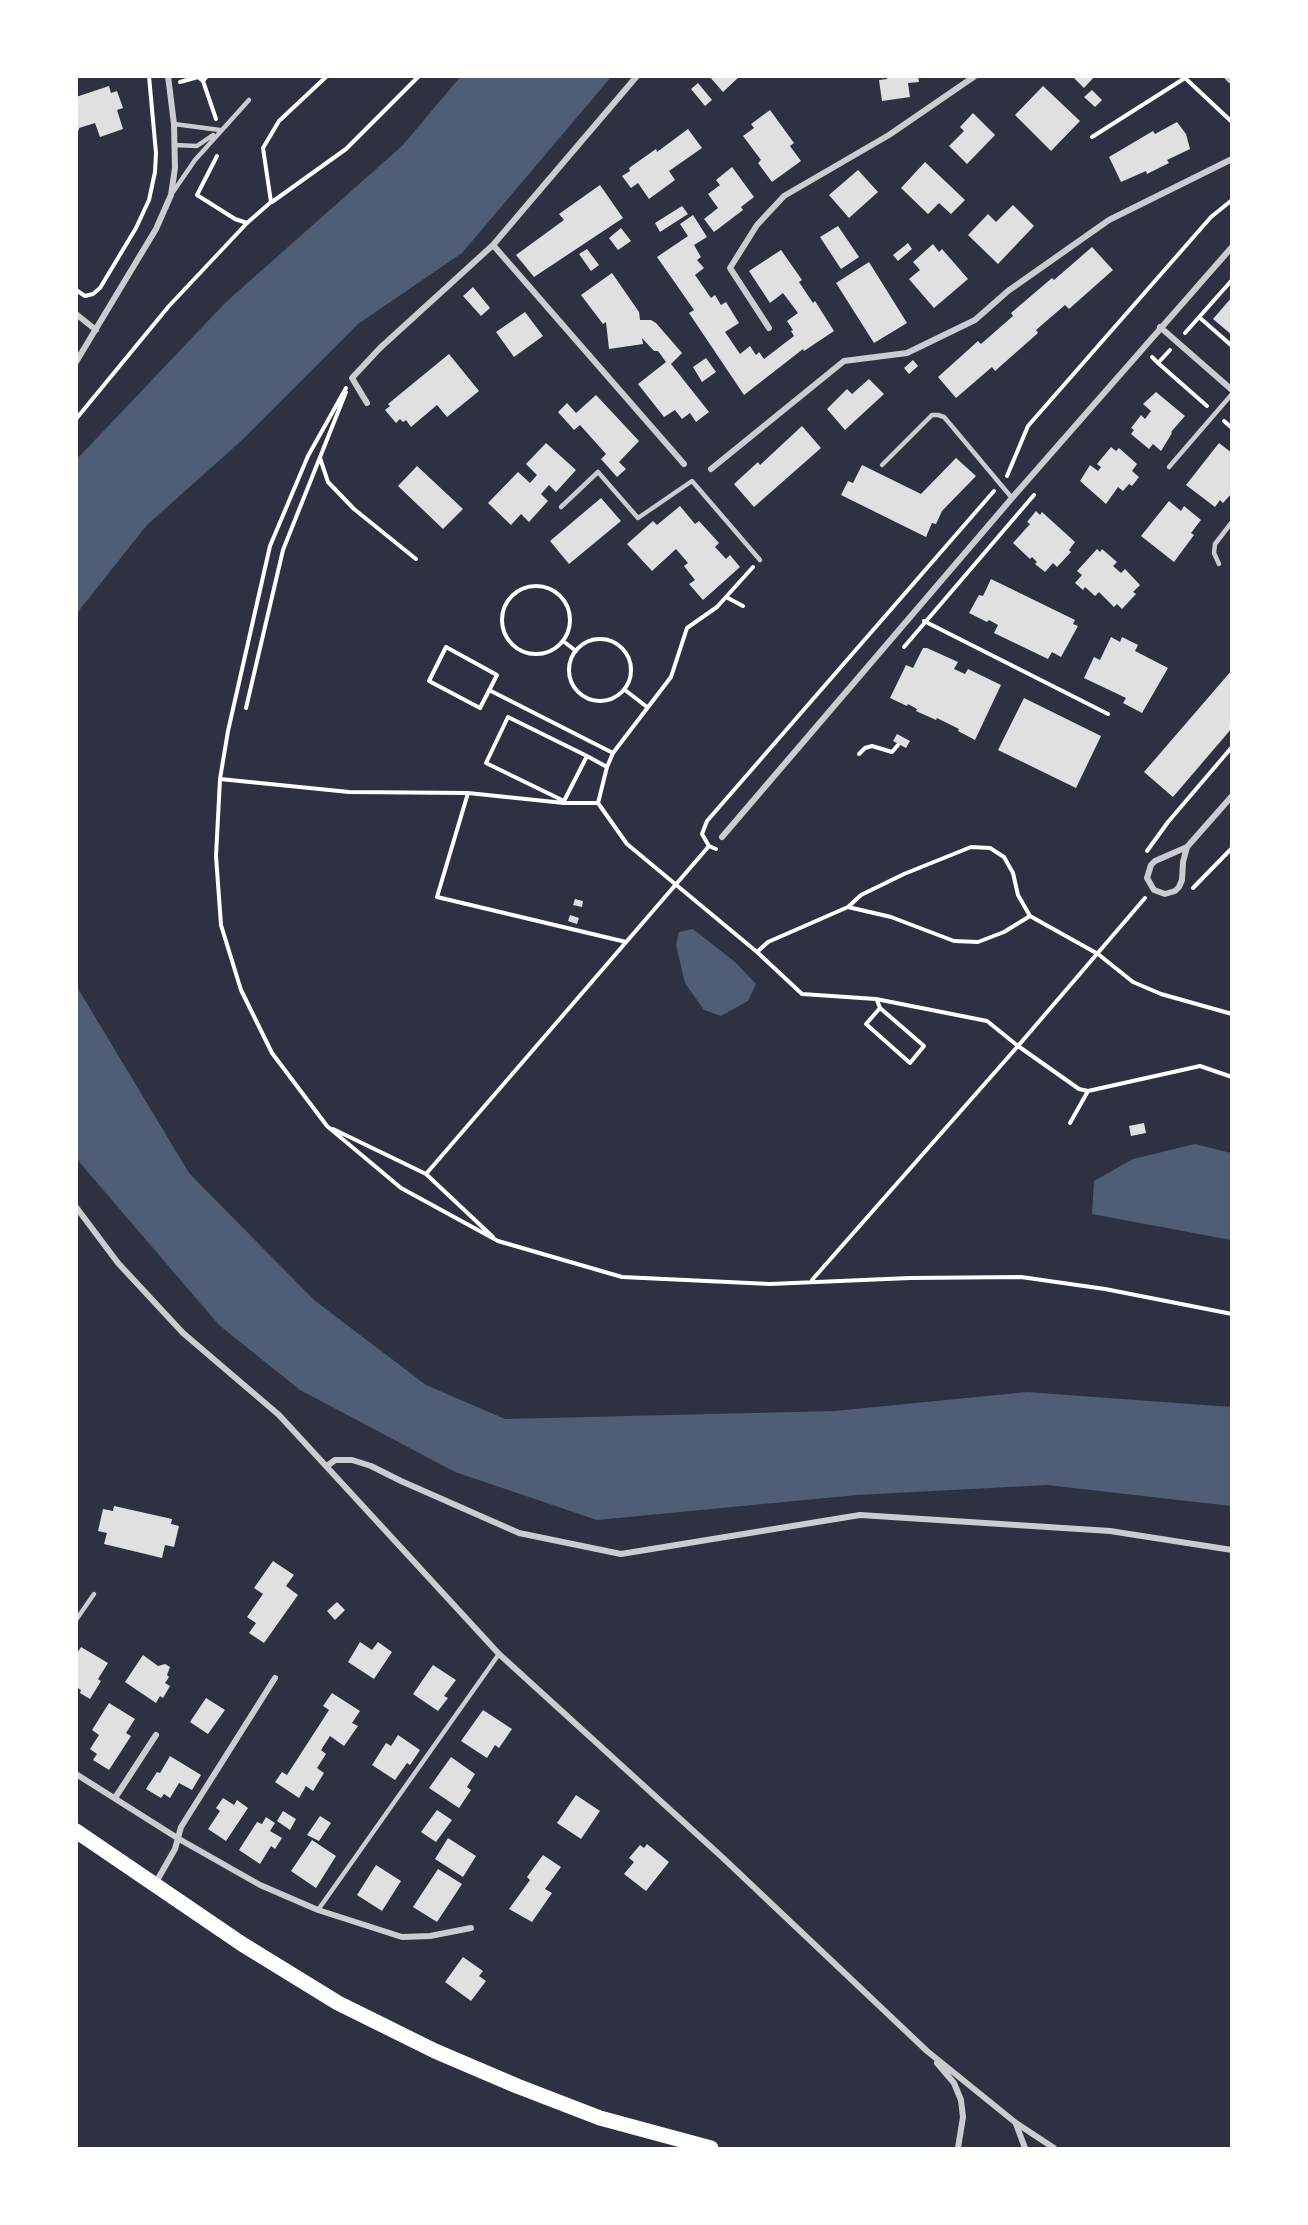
<!DOCTYPE html>
<html>
<head>
<meta charset="utf-8">
<style>
	body { margin:0 }
	#map { position:relative; width:1308px; height:2225px; overflow:hidden; background:#2d3142; font-family:"IBM Plex Sans",sans-serif }
	canvas { display:block }
	.frame { position:absolute; inset:0; border:78px solid #fff; pointer-events:none }
</style>
</head>
<body>
<div id="map">
<canvas width="1308" height="2225"></canvas>
<div class="frame"></div>
</div>
<script>
const context = document.querySelector('canvas').getContext('2d');
context.lineJoin = 'round';
function fillPath(path, color) { context.fillStyle = color; context.fill(path, 'evenodd'); }
const poly = rows => new Path2D(rows.map(r => 'M' + r).join(''));
function strokePath(path, color, width, dash) { context.strokeStyle = color; context.lineWidth = width; context.lineCap = dash ? 'butt' : 'round'; context.setLineDash(dash || []); context.stroke(path); }
const water = poly([
	[461,76,611,77,462,253,358,324,241,441,147,525,77,613,77,459,226,302,402,146],
	[693,929,735,962,756,984,748,1001,721,1016,704,1010,685,983,676,945,679,932],
	[77,987,189,1173,314,1300,426,1385,505,1419,835,1411,1027,1392,1231,1407,1231,1506,1047,1485,857,1495,597,1520,455,1472,300,1390,219,1325,81,1164,76,1156],
	[1195,1144,1231,1153,1231,1240,1092,1214,1094,1181,1133,1159]
]);
const building = poly([
	[709,76,740,76,723,92],
	[887,76,918,76,919,82,908,83,910,97,882,101,879,80,887,79],
	[1072,76,1095,76,1084,88],
	[698,83,712,100,705,106,691,89],
	[109,86,111,93,117,91,123,108,117,110,123,129,100,137,95,123,79,128,79,130,76,131,76,97],
	[1043,86,1080,121,1051,151,1015,115],
	[1092,90,1102,100,1095,107,1084,97],
	[770,110,794,143,790,146,801,161,772,182,758,163,761,160,743,136,754,128,751,124],
	[973,113,995,135,967,164,949,146,964,131,960,127],
	[1177,122,1186,134,1190,149,1167,160,1169,163,1147,174,1146,171,1121,182,1109,157,1153,131,1155,134],
	[688,129,702,148,669,171,675,180,649,199,638,183,631,188,622,176,630,171,629,168,656,149,657,152],
	[925,162,965,200,951,214,939,203,928,214,901,188],
	[732,167,754,197,741,207,743,210,714,232,704,219,718,208,708,194,720,185,716,180],
	[858,170,878,192,849,218,829,195],
	[600,185,623,218,534,277,516,255,564,220,559,214],
	[1013,205,1034,226,998,264,968,235,988,214,996,222],
	[682,206,688,214,660,232,655,223],
	[693,215,707,237,694,245,701,257,697,260,704,268,695,275,711,298,715,295,721,305,726,302,739,323,725,332,740,354,750,346,756,355,759,352,764,359,794,336,791,331,793,330,787,321,798,313,783,293,770,303,749,271,781,250,802,280,799,282,813,303,815,301,834,331,804,351,803,349,744,395,689,313,694,310,657,257,688,236,680,224],
	[838,226,859,257,841,269,820,237],
	[621,228,631,241,618,250,609,238],
	[908,243,912,249,898,261,893,255],
	[933,244,939,252,942,249,968,279,934,308,909,279,920,270,913,262],
	[1092,247,1113,270,1069,309,1065,305,1036,330,1038,333,995,371,992,367,956,398,938,377,978,341,981,344,1013,316,1011,313,1052,278,1054,280],
	[587,249,599,265,591,271,579,254],
	[869,262,907,323,874,343,836,283],
	[612,273,639,312,640,320,651,320,656,323,682,353,671,364,709,412,696,422,690,413,682,419,675,410,664,417,638,384,666,362,658,351,654,351,642,338,643,344,609,349,606,322,603,324,581,295],
	[473,287,490,308,481,316,463,296],
	[1232,297,1232,335,1213,319],
	[525,312,543,336,514,357,496,332],
	[449,354,479,391,447,417,437,405,411,427,406,420,403,422,400,419,396,423,385,410,390,406,388,404],
	[706,358,716,372,702,382,693,367],
	[913,360,918,366,909,374,904,368],
	[869,379,884,394,845,430,827,409,847,389,852,394],
	[1156,392,1185,416,1171,432,1172,433,1161,451,1153,444,1149,449,1131,434,1134,430,1131,428,1141,415,1145,419,1151,411,1143,404],
	[596,395,639,441,619,462,626,469,617,477,601,459,606,454,580,425,574,430,558,412,567,403,576,413],
	[802,426,821,448,754,507,734,484,758,462,760,465],
	[546,443,576,470,556,492,549,485,541,494,548,501,529,522,521,514,511,525,488,503,518,472,530,483,537,475,526,464],
	[1219,443,1232,453,1232,493,1223,503,1220,500,1215,507,1186,485],
	[1111,447,1116,451,1119,448,1137,464,1132,471,1139,477,1132,486,1129,484,1123,491,1118,487,1106,504,1080,481,1090,465,1098,471,1101,467,1097,464],
	[956,458,976,476,942,511,936,524,932,523,926,537,841,495,848,481,853,483,862,465,921,494],
	[417,466,463,509,443,529,398,486],
	[601,498,621,521,569,564,550,541],
	[1169,501,1181,511,1184,506,1201,520,1191,533,1194,535,1174,562,1141,536],
	[680,506,695,524,699,521,719,543,715,547,726,559,730,555,740,567,703,600,689,584,695,580,684,566,688,563,676,549,652,571,627,544,653,521,657,525],
	[1036,511,1040,515,1042,512,1075,542,1069,550,1071,552,1057,567,1053,563,1045,572,1035,564,1037,562,1032,557,1030,559,1013,543,1030,524,1027,522],
	[1097,549,1100,552,1102,549,1117,562,1113,566,1121,573,1125,569,1140,585,1133,592,1136,594,1122,609,1117,604,1114,607,1099,592,1095,596,1085,587,1083,590,1075,583,1082,575,1077,571],
	[991,579,1075,620,1073,624,1078,626,1061,657,1052,652,1048,659,994,633,998,625,989,620,987,622,969,613,979,595,983,596],
	[1111,637,1120,642,1122,637,1138,645,1135,651,1168,668,1142,713,1123,703,1126,698,1084,678,1094,657,1100,660],
	[923,648,927,648,958,662,954,669,965,674,968,669,1001,685,975,740,958,731,959,729,937,718,936,720,916,711,917,709,908,704,907,706,890,698,906,665,913,668],
	[1232,670,1232,728,1173,797,1144,772],
	[1024,698,1101,736,1076,788,998,750],
	[897,734,910,741,906,748,893,741],
	[575,899,583,901,582,907,573,905],
	[570,915,579,918,577,924,568,921],
	[1144,1123,1146,1133,1131,1136,1129,1126],
	[114,1506,172,1519,171,1524,179,1526,174,1547,165,1545,162,1558,104,1544,107,1533,98,1531,103,1509,113,1511],
	[273,1561,294,1575,286,1586,298,1595,264,1643,249,1633,256,1623,247,1617,263,1594,254,1588],
	[337,1602,345,1610,335,1620,327,1611],
	[360,1642,372,1650,378,1642,392,1652,374,1679,348,1662],
	[81,1647,108,1663,98,1679,101,1681,90,1699,80,1693,81,1690,76,1687,76,1655],
	[143,1655,158,1666,165,1664,170,1667,167,1675,169,1677,165,1683,170,1686,163,1698,160,1696,156,1703,125,1682],
	[433,1665,456,1680,444,1696,448,1698,438,1711,413,1694],
	[332,1693,360,1711,352,1723,358,1726,344,1746,330,1736,321,1750,326,1754,317,1768,324,1773,313,1791,306,1786,299,1798,275,1782,282,1772,287,1775,329,1710,323,1706],
	[206,1698,225,1710,208,1734,190,1722],
	[109,1703,135,1719,126,1733,131,1736,109,1770,93,1760,97,1754,90,1749,99,1735,92,1730],
	[483,1710,512,1729,499,1748,495,1745,487,1758,461,1741],
	[398,1735,420,1750,410,1765,407,1763,395,1780,372,1765,386,1743,391,1746],
	[170,1756,201,1775,192,1790,179,1783,170,1798,164,1794,161,1798,146,1789,157,1772,160,1773],
	[451,1757,475,1774,467,1787,471,1790,459,1808,429,1788],
	[576,1795,600,1811,581,1839,557,1823],
	[223,1798,234,1805,237,1800,248,1808,226,1841,208,1829,220,1811,216,1808],
	[437,1810,452,1820,436,1842,421,1832],
	[283,1811,296,1819,290,1830,277,1821],
	[320,1816,331,1823,319,1841,307,1835],
	[266,1817,275,1823,270,1831,282,1838,275,1849,271,1846,260,1864,239,1850,257,1822,262,1824],
	[448,1838,476,1856,463,1877,435,1859],
	[312,1840,336,1856,316,1888,291,1871],
	[647,1844,669,1862,646,1891,624,1874,634,1862,629,1858,640,1845,644,1848],
	[543,1855,561,1867,545,1889,552,1893,532,1922,509,1909,530,1880,527,1877],
	[376,1865,401,1881,382,1911,357,1895],
	[438,1869,462,1884,437,1922,413,1907],
	[463,1957,483,1971,479,1976,486,1981,471,2001,445,1982]
]);
const path = poly([
	[1184,77,1232,122],
	[203,81,216,119],
	[180,82,198,77,203,81,207,76],
	[1092,137,1185,78],
	[217,156,197,195,235,219,247,223],
	[272,202,346,149,419,76],
	[76,290,85,296,93,294,100,288,136,228,149,200,155,172,156,153,149,76],
	[1199,317,1232,346],
	[1185,333,1232,280],
	[1170,350,1158,363,1207,406],
	[1152,357,1158,363],
	[346,388,308,456,270,546,228,731,220,779,216,856,221,925,241,990,272,1053,327,1126,401,1188,498,1241,622,1277,770,1284,910,1278,1021,1277,1105,1289,1232,1314],
	[76,419,169,306,247,223,271,202,263,148,279,121,327,76],
	[1224,421,1232,428],
	[320,458,328,482,354,509,416,559],
	[1007,476,1028,426,1211,217,1232,200],
	'502 620a34 34 0 1 1 68 0a34 34 0 1 1-68 0Z',
	[726,597,753,567],
	[743,606,726,597,717,607,687,628,671,677,613,753,607,767,598,803,627,844,757,952,802,994,876,999,987,1021,1018,1046,812,1280],
	[924,621,1108,714],
	'569 670a31 31 0 1 1 62 0a31 31 0 1 1-62 0Z',
	[563,641,576,651],
	[446,647,497,675,480,708,429,681,446,647],
	[904,647,1034,495],
	[489,690,613,753],
	[625,690,647,707],
	[246,708,283,550,346,392],
	[1231,728,1232,728],
	[859,754,865,748,872,746,892,752,898,745],
	[587,756,564,801,486,763,508,717,587,756,607,767],
	[220,779,349,792,468,793,564,803,598,803],
	[468,793,437,897,626,942],
	[716,849,709,846,702,834,707,821,994,491],
	[1147,851,1168,822,1232,747],
	[1193,888,1232,848],
	[1145,898,1018,1046,1079,1089,1088,1091,1200,1066,1232,1077],
	[848,907,891,917,954,941,978,942,1004,932,1030,916],
	[757,952,768,942,848,907,861,895,904,874,971,847,990,848,1004,857,1013,873,1018,895,1030,916,1098,954,1133,982,1161,994,1232,1014],
	[877,1000,880,1008,924,1046,910,1063,866,1024,880,1008],
	[1070,1123,1088,1091],
	[333,1129,426,1174,709,846],
	[426,1174,493,1237]
]);
const service = poly([
	[174,124,220,130],
	[174,145,197,146,213,135],
	[173,192,195,160,249,100],
	[882,465,932,415,938,415,944,417,950,424,1012,498],
	[1169,467,1232,394],
	[561,507,598,472,638,518,692,481,760,560],
	[1219,564,1214,553,1215,544,1232,522],
	[76,1620,94,1594],
	[318,1910,499,1654]
]);
const minor = poly([
	[493,245,684,464],
	[76,314,96,330],
	[1160,327,1232,390],
	[769,328,730,268,757,225,784,196,889,135,975,76],
	[76,362,156,229,171,195,175,168,174,124,168,76],
	[367,403,352,378,380,348,493,245,637,76],
	[711,469,844,361,907,353,975,320,1008,291,1109,220,1232,159],
	[722,837,1012,498,1232,247],
	[1187,847,1183,862,1182,880,1179,887,1175,891,1165,894,1154,890,1147,878,1151,865,1155,861,1187,847,1232,796],
	[76,1207,118,1263,183,1333,279,1415,499,1654,722,1857,927,2051,1016,2123,1054,2148],
	[327,1466,335,1460,352,1460,371,1466,401,1481,519,1533,621,1554,860,1515,1110,1531,1232,1550],
	[76,1774,179,1839,260,1885,318,1910,402,1937,430,1936,471,1928],
	[115,1798,156,1735],
	[155,1884,175,1849,181,1827,275,1678],
	[937,2063,954,2083,961,2100,963,2117,958,2148],
	[1016,2124,1025,2148]
]);
const tertiary = poly([
	[1229,76,1232,79]
]);
const primary = poly([
	[76,1831,242,1944,338,2003,435,2051,517,2086,600,2118,711,2148]
]);
fillPath(water, '#4f5d75');
fillPath(building, '#e0e0e3');
strokePath(path, '#fff', 4);
strokePath(service, '#caccd0', 4.5);
strokePath(minor, '#caccd0', 6);
strokePath(tertiary, '#caccd0', 10);
strokePath(primary, '#fff', 15);
</script>
</body>
</html>
